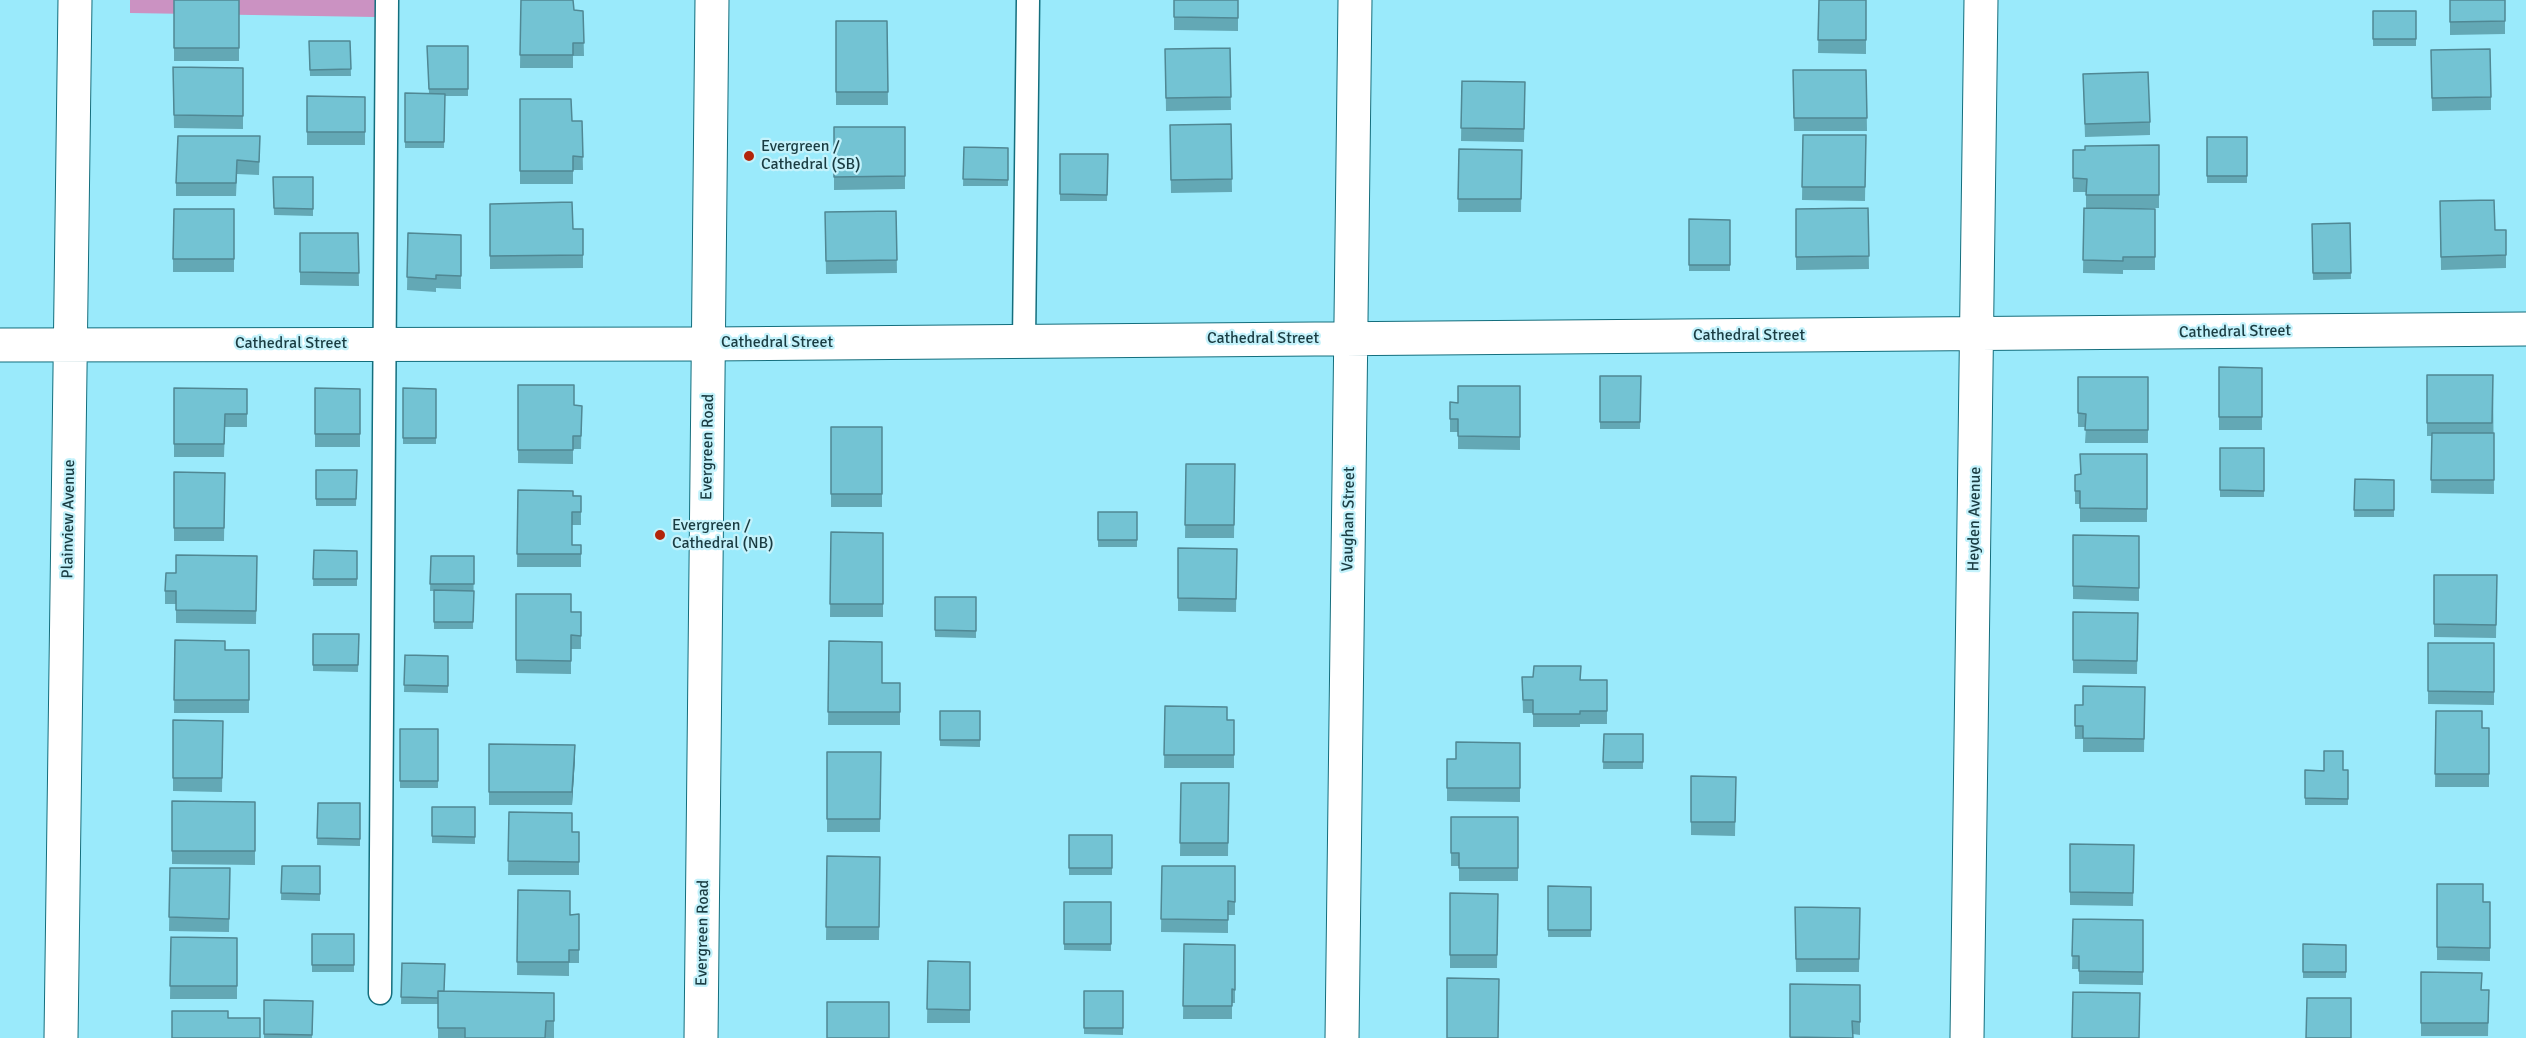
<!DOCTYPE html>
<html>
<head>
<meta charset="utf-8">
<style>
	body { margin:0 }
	canvas { display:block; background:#9aeafb }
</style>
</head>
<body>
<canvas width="2526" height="1038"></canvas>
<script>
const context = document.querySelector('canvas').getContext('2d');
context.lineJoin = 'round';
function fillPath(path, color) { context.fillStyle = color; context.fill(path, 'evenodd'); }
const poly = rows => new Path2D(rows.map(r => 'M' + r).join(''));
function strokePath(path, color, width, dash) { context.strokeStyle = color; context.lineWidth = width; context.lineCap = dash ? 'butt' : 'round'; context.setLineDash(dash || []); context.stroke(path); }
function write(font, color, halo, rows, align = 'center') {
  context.font = font + ' Signika,sans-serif'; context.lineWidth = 4.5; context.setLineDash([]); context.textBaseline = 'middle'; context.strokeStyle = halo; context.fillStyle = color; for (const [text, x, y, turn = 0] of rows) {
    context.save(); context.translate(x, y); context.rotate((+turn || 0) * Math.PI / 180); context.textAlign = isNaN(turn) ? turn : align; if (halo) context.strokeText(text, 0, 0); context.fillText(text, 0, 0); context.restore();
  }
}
const green = poly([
	[130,0,375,0,375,17,130,13]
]);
const service = poly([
	[1024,341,1028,0],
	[380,993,387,0]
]);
const minor = poly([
	[0,345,709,344,2526,329],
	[61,1038,75,0],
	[1342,1038,1355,0],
	[1967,1038,1981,0]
]);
const tertiary = poly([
	[701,1038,712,0]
]);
const wall = poly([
	[174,0,239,0,239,61,174,61],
	[521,0,574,10,583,11,584,56,573,56,573,68,520,68],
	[1174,0,1238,0,1238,31,1174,30],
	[1819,0,1866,0,1866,54,1818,53],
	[2450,0,2505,0,2505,34,2450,35],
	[2373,11,2416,11,2416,46,2373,46],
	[836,21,887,21,888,105,836,105],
	[309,41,350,41,351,76,310,76],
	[427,46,468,46,468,96,445,96,444,148,405,148,405,93,429,93],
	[1230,48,1231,110,1166,111,1165,49],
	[2431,50,2491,97,2491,110,2432,111],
	[173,67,243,68,243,129,174,128],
	[1793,70,1866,70,1867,131,1794,131],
	[2083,74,2150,122,2150,135,2085,137],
	[1462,81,1525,82,1524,142,1461,141],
	[307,96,365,97,365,145,307,145],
	[520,99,572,121,582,121,583,170,573,170,573,184,520,184],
	[1231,124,1232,192,1171,193,1170,125],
	[834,127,905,127,905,189,834,190],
	[1803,135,1866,135,1865,201,1802,200],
	[260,136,259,175,237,174,236,196,176,196,176,183],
	[2207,137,2247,137,2247,183,2207,183],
	[2159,145,2159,208,2086,208,2086,192,2073,192,2073,150],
	[964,147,1008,148,1008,186,963,186],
	[1459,149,1522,150,1521,212,1458,212],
	[1060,154,1108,154,1107,201,1060,201],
	[273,177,313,177,313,216,274,215],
	[2440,201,2495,230,2506,230,2506,268,2441,270],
	[490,204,573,229,583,229,583,268,490,269],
	[1868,208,1869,269,1796,270,1796,209],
	[2084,208,2155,209,2155,270,2123,270,2123,274,2083,273],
	[234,209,234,272,173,272,173,259],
	[896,211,897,273,826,274,825,212],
	[1689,219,1730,220,1730,271,1689,271],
	[2350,223,2351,279,2313,280,2312,224],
	[300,233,358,233,359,286,300,285],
	[408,233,461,235,461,289,436,288,436,292,407,290],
	[2219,367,2262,368,2262,430,2219,430],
	[2427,375,2493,375,2494,494,2431,493,2432,436,2427,436],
	[1600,376,1641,376,1640,429,1600,429],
	[2078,377,2148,377,2148,443,2085,443,2086,427,2078,427],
	[518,385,574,405,582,406,581,449,573,449,573,464,518,463],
	[1520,386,1520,450,1458,449,1458,432,1450,432,1450,419,1458,403],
	[174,388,247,389,247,427,225,427,224,457,174,457],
	[315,388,360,389,360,447,315,447],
	[403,388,436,389,436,444,403,444],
	[831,427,882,427,882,507,831,507],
	[2220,448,2264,448,2264,497,2220,497],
	[2147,454,2147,522,2080,522,2080,504,2075,504,2075,475,2080,474],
	[1186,464,1235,464,1234,538,1185,538],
	[316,470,357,470,356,506,316,506],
	[174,472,225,473,224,541,174,541],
	[2355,479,2394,480,2394,517,2354,517],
	[518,490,581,496,581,525,572,525,572,545,581,545,581,567,517,567],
	[1098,512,1137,512,1137,547,1098,547],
	[831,532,883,533,883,617,830,617],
	[2073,535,2139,536,2139,601,2073,599],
	[1178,548,1237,549,1236,612,1178,611],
	[314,550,357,551,357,586,313,586],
	[257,556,256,624,176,623,176,604,165,604,165,591,176,573],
	[431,556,474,556,473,629,434,629,434,591,430,591],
	[2434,575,2497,575,2496,638,2434,637],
	[516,594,571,612,581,612,581,649,571,649,571,674,516,673],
	[935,597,976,597,976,638,935,637],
	[2073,612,2138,613,2137,674,2073,673],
	[313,634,359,634,358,672,313,671],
	[175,640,225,650,249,650,249,713,174,713],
	[829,641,882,683,900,683,900,725,828,725],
	[2428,643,2494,643,2494,705,2428,704],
	[405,655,448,656,448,693,404,692],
	[1522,677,1581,680,1607,680,1607,724,1580,724,1580,727,1533,727,1533,713,1523,713],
	[2145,687,2144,752,2083,752,2083,739,2075,739,2075,705,2083,705],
	[1165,706,1227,720,1234,720,1234,768,1164,768],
	[940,711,980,711,980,747,940,746],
	[2436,711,2482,728,2489,728,2489,787,2435,787],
	[173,720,223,721,222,792,173,791],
	[400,729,438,729,438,788,400,788],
	[1604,734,1643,734,1643,769,1603,769],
	[1520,743,1520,802,1447,801,1447,759,1456,759],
	[489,744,575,758,572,805,489,805],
	[827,752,881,752,880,832,827,832],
	[2305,770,2348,770,2348,805,2305,805],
	[1691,776,1736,777,1735,836,1691,835],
	[1181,783,1229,783,1228,856,1180,856],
	[172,801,255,802,255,865,172,864],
	[318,803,360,803,360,846,317,845],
	[432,807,475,807,475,844,432,843],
	[509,812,572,832,579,832,579,875,508,875],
	[1451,817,1518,817,1518,881,1459,881,1459,866,1451,866],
	[1069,835,1112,835,1112,875,1069,875],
	[2070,844,2134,845,2133,906,2070,905],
	[827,856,880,857,879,940,826,940],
	[282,866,320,866,320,901,281,900],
	[1162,866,1235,866,1235,915,1228,915,1228,933,1161,932],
	[170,868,230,868,229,932,169,931],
	[2437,884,2483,902,2490,902,2490,961,2437,960],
	[1548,886,1591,887,1591,937,1548,937],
	[518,890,570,915,579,914,579,963,569,963,569,976,517,975],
	[1450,893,1498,894,1497,968,1450,968],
	[1064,902,1111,902,1111,951,1064,950],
	[1795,907,1860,908,1859,972,1796,972],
	[2073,919,2143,920,2143,985,2079,984,2079,969,2072,969],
	[312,934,354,934,354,972,312,972],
	[171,937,237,938,237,999,170,999],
	[1184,944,1235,945,1235,1003,1232,1003,1232,1019,1183,1019],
	[2303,944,2346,945,2346,978,2303,978],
	[928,961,970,962,970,1023,927,1023],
	[402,963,444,991,554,993,554,1038,438,1038,438,1004,401,1004],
	[2421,972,2482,990,2489,990,2488,1036,2421,1036],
	[1790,984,1860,985,1860,1035,1853,1034,1853,1038,1790,1038],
	[1084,991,1123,991,1123,1035,1084,1034],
	[264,1000,313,1001,312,1038,264,1038]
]);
const shadedWall = poly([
	[575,745,575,758,572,805,572,792]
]);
const building = poly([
	[174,0,239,0,239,48,174,48,174,0],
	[521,0,573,0,574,10,583,11,584,43,573,43,573,55,520,55,521,0],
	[1174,0,1238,0,1238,18,1174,17,1174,0],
	[1819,0,1866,0,1866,40,1818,40,1819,0],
	[2450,0,2505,0,2505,21,2450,22,2450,0],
	[2373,11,2416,11,2416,39,2373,39,2373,11],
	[836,21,887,21,888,92,836,92,836,21],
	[309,41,350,41,351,69,310,70,309,41],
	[427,46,468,46,468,89,429,89,427,46],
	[1230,48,1231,97,1166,98,1165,49,1230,48],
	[2490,49,2491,97,2432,98,2431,50,2490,49],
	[173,67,243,68,243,116,174,115,173,67],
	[1793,70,1866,70,1867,118,1794,118,1793,70],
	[2148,72,2150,122,2085,124,2083,74,2148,72],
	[1462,81,1525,82,1524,129,1461,128,1462,81],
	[405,93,445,94,444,142,405,142,405,93],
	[307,96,365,97,365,132,307,132,307,96],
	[520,99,571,99,572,121,582,121,583,157,573,156,573,171,520,171,520,99],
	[1231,124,1232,179,1171,180,1170,125,1231,124],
	[834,127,905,127,905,176,834,177,834,127],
	[1803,135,1866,135,1865,187,1802,187,1803,135],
	[178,136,260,136,259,162,237,160,236,183,176,183,178,136],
	[2207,137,2247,137,2247,176,2207,176,2207,137],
	[2159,145,2159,195,2086,195,2087,179,2073,178,2073,150,2085,150,2085,146,2159,145],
	[964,147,1008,148,1008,180,963,179,964,147],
	[1459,149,1522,150,1521,199,1458,199,1459,149],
	[1060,154,1108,154,1107,195,1060,194,1060,154],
	[273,177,313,177,313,209,274,208,273,177],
	[2494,200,2495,230,2506,230,2506,255,2441,257,2440,201,2494,200],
	[572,202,573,229,583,229,583,255,490,256,490,204,572,202],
	[1868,208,1869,256,1796,257,1796,209,1868,208],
	[2084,208,2155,209,2155,257,2123,257,2123,261,2083,260,2084,208],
	[174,209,234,209,234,259,173,259,174,209],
	[896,211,897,260,826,261,825,212,896,211],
	[1689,219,1730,220,1730,265,1689,265,1689,219],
	[2350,223,2351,273,2313,273,2312,224,2350,223],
	[300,233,358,233,359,273,300,272,300,233],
	[408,233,461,235,461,276,436,275,436,279,407,277,408,233],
	[2219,367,2262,368,2262,417,2219,417,2219,367],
	[2427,375,2493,375,2492,423,2427,423,2427,375],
	[1600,376,1641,376,1640,422,1600,422,1600,376],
	[2078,377,2148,377,2148,430,2085,430,2086,414,2078,413,2078,377],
	[518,385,574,385,574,405,582,406,581,436,573,436,573,450,518,450,518,385],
	[1458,386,1520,386,1520,437,1458,436,1458,419,1450,419,1450,402,1458,403,1458,386],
	[174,388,247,389,247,414,225,414,224,444,174,444,174,388],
	[315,388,360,389,360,434,315,434,315,388],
	[403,388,436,389,436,438,403,438,403,388],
	[831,427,882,427,882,494,831,494,831,427],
	[2432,433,2494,433,2494,480,2431,480,2432,433],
	[2220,448,2264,448,2264,491,2220,490,2220,448],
	[2080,454,2147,454,2147,509,2080,508,2080,491,2075,491,2075,475,2081,474,2080,454],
	[1186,464,1235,464,1234,525,1185,525,1186,464],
	[316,470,357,470,356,499,316,499,316,470],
	[174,472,225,473,224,528,174,528,174,472],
	[2355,479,2394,480,2394,510,2354,510,2355,479],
	[518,490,573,491,573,496,581,496,581,512,572,512,572,545,581,545,581,554,517,554,518,490],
	[1098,512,1137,512,1137,540,1098,540,1098,512],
	[831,532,883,533,883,604,830,604,831,532],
	[2073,535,2139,536,2139,588,2073,586,2073,535],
	[1178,548,1237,549,1236,599,1178,598,1178,548],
	[314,550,357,551,357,579,313,579,314,550],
	[176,555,257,556,256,611,176,610,176,591,165,591,166,573,176,573,176,555],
	[431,556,474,556,474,584,430,584,431,556],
	[2434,575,2497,575,2496,625,2434,624,2434,575],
	[434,590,474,591,473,622,434,622,434,590],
	[516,594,571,594,571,612,581,612,581,636,571,635,571,661,516,660,516,594],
	[935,597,976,597,976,631,935,630,935,597],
	[2073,612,2138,613,2137,661,2073,660,2073,612],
	[313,634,359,634,358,665,313,665,313,634],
	[175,640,225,641,225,650,249,650,249,700,174,700,175,640],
	[829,641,882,642,882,683,900,683,900,712,828,712,829,641],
	[2428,643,2494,643,2494,692,2428,691,2428,643],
	[405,655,448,656,448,686,404,685,405,655],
	[1534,666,1581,666,1580,680,1607,680,1607,711,1580,711,1580,714,1533,714,1533,700,1523,700,1522,677,1533,677,1534,666],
	[2083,686,2145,687,2144,739,2083,738,2083,726,2075,726,2075,705,2083,705,2083,686],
	[1165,706,1227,707,1227,720,1234,720,1234,755,1164,755,1165,706],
	[940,711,980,711,980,740,940,740,940,711],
	[2436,711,2482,711,2482,728,2489,728,2489,774,2435,774,2436,711],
	[173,720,223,721,222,778,173,778,173,720],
	[400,729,438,729,438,781,400,781,400,729],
	[1604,734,1643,734,1643,762,1603,762,1604,734],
	[1456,742,1520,743,1520,788,1447,788,1447,759,1456,759,1456,742],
	[489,744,575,745,572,792,489,792,489,744],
	[2324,751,2343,751,2343,770,2348,770,2348,799,2305,798,2305,770,2324,771,2324,751],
	[827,752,881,752,880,819,827,819,827,752],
	[1691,776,1736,777,1735,822,1691,822,1691,776],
	[1181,783,1229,783,1228,843,1180,843,1181,783],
	[172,801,255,802,255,851,172,851,172,801],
	[318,803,360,803,360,839,317,838,318,803],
	[432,807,475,807,475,837,432,836,432,807],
	[509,812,572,813,572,832,579,832,579,862,508,861,509,812],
	[1451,817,1518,817,1518,868,1459,868,1459,853,1451,853,1451,817],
	[1069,835,1112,835,1112,868,1069,868,1069,835],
	[2070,844,2134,845,2133,893,2070,892,2070,844],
	[827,856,880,857,879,927,826,927,827,856],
	[282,866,320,866,320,894,281,893,282,866],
	[1162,866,1235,866,1235,902,1228,901,1228,920,1161,919,1162,866],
	[170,868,230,868,229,919,169,917,170,868],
	[2437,884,2483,884,2483,902,2490,902,2490,948,2437,947,2437,884],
	[1548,886,1591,887,1591,930,1548,930,1548,886],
	[518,890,570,891,570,915,579,914,579,950,569,950,569,962,517,962,518,890],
	[1450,893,1498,894,1497,955,1450,955,1450,893],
	[1064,902,1111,902,1111,944,1064,944,1064,902],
	[1795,907,1860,908,1859,959,1796,959,1795,907],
	[2073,919,2143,920,2143,972,2079,971,2079,956,2072,956,2073,919],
	[312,934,354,934,354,965,312,965,312,934],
	[171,937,237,938,237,986,170,986,171,937],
	[1184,944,1235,945,1235,990,1232,989,1232,1006,1183,1006,1184,944],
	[2303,944,2346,945,2346,972,2303,972,2303,944],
	[928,961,970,962,970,1010,927,1009,928,961],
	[402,963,445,964,444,991,438,991,438,998,401,997,402,963],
	[2421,972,2482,973,2481,990,2489,990,2488,1023,2421,1023,2421,972],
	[1447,978,1499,979,1498,1038,1447,1038,1447,978],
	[1790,984,1860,985,1860,1022,1852,1021,1853,1038,1790,1037,1790,984],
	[438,991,554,993,554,1021,546,1021,545,1038,465,1038,465,1028,438,1028,438,991],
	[1084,991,1123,991,1123,1028,1084,1028,1084,991],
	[2073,992,2140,993,2139,1038,2072,1038,2073,992],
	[2307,998,2351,998,2351,1038,2306,1038,2307,998],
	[264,1000,313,1001,312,1035,264,1034,264,1000],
	[827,1002,889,1002,889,1038,827,1038,827,1002],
	[172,1011,228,1011,228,1018,260,1018,260,1038,172,1038,172,1011]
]);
const markers = [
	[749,156,6,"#b2250a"],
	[660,535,6,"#b2250a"]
];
const poiNames = [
	["Evergreen /",761,147],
	["Cathedral (SB)",761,165],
	["Evergreen /",672,526],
	["Cathedral (NB)",672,544]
];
const streetNames = [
	["Cathedral Street",2235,332,-1],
	["Cathedral Street",1749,336],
	["Cathedral Street",1263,339],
	["Cathedral Street",777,343],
	["Cathedral Street",291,344],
	["Evergreen Road",708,447,-89],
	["Plainview Avenue",69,519,-89],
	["Vaughan Street",1349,519,-89],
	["Heyden Avenue",1975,519,-89],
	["Evergreen Road",703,933,-89]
];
fillPath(green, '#cb92c2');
strokePath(service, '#146e7d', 25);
strokePath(minor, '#146e7d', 35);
strokePath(tertiary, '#146e7d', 35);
strokePath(service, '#fff', 22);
strokePath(minor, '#fff', 33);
strokePath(tertiary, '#fff', 33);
fillPath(wall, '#63a8b5');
fillPath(shadedWall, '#508894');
fillPath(building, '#73c3d3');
strokePath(building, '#508894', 1.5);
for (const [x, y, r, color] of markers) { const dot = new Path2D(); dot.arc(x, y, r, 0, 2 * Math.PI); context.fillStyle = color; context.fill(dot); strokePath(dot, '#c4f2fb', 2); }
write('16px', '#1a3c42', '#c4f2fb', poiNames, 'left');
write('16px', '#1a3c42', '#c4f2fb', streetNames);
</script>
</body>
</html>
